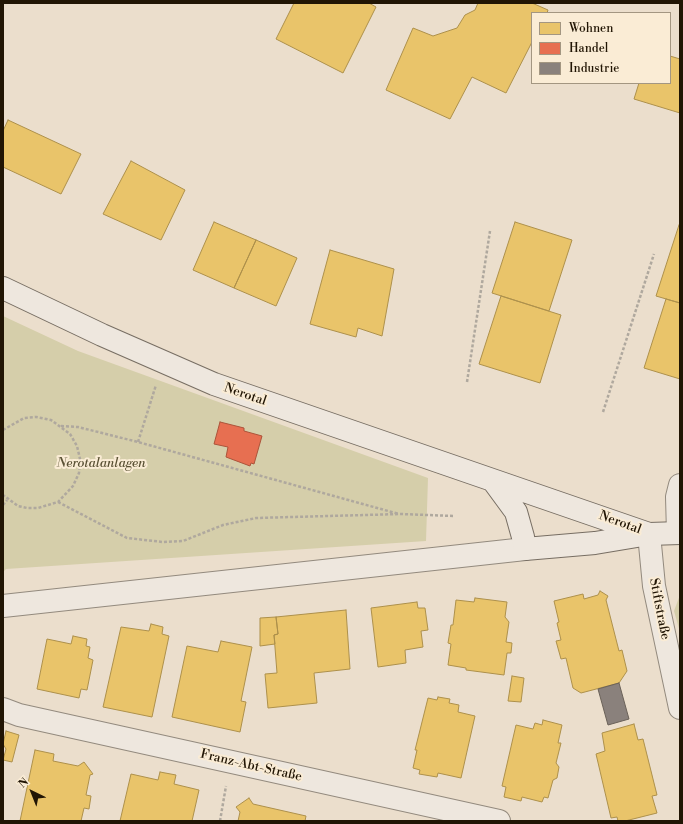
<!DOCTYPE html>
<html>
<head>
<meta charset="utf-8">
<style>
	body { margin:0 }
	#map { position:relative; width:683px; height:824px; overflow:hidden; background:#ebdecc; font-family:"Libre Bodoni",serif }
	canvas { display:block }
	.frame { position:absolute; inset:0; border:4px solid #211504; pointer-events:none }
	.legend { position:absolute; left:531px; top:12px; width:140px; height:72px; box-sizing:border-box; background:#faecd5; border:1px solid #a39681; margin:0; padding:5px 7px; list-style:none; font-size:12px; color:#211504 }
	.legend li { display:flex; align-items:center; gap:8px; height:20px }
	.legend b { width:20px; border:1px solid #a39681 }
	.north { position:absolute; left:12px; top:772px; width:40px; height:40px; -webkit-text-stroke:3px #faecd5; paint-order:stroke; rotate:317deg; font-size:11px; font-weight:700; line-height:16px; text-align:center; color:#211504 }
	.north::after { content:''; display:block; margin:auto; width:14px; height:18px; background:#211504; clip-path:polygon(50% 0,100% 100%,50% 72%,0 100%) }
</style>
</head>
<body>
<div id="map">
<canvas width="683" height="824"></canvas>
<div class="frame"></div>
<ul class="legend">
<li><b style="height:11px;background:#e9c46a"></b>Wohnen</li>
<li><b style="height:11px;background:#e76f51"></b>Handel</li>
<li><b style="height:11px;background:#8a817c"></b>Industrie</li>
</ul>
<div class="north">N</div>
</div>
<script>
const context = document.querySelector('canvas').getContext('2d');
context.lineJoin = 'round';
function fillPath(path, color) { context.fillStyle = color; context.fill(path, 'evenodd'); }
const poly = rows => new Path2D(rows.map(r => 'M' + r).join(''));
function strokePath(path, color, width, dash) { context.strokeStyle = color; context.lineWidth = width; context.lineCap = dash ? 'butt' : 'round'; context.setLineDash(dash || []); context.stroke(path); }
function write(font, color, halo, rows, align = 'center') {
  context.font = font + ' "Libre Bodoni",serif'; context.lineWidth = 4; context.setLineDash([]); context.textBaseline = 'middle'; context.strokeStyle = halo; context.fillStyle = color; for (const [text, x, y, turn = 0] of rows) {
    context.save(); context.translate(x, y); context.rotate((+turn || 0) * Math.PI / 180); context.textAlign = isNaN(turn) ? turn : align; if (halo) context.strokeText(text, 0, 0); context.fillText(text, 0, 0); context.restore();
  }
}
const green = poly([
	[3,316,78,351,428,478,426,541,6,569,3,572],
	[680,595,680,632,674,611]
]);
const homes = poly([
	[294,3,369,3,376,7,343,73,276,39,294,3],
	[478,3,532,3,548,10,547,13,532,13,532,42,506,93,472,77,450,119,386,90,413,28,433,36,457,28,465,15,475,10,478,3],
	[670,56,680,59,680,113,634,99,639,83,670,83,670,56],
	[8,120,81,154,61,194,3,167,3,131,8,120],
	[131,161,185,190,161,240,103,214,131,161],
	[214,222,256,240,234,288,193,270,214,222],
	[515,222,572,240,549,311,492,293,515,222],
	[679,225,680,225,680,303,656,296,679,225],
	[256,240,297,258,276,306,234,288,256,240],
	[330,250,394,269,382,336,358,328,356,337,310,324,330,250],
	[501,296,561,315,540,383,479,364,501,296],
	[666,299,680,303,680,379,644,368,666,299],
	[600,591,608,596,606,600,619,651,622,650,627,671,619,683,581,693,573,688,566,658,561,659,556,641,561,640,557,623,559,622,554,601,583,594,584,599,598,595,600,591],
	[475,598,507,602,505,617,509,622,506,642,512,643,511,653,507,653,504,675,466,670,466,668,448,665,451,644,448,643,451,625,453,625,456,600,474,602,475,598],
	[417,602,418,608,425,608,428,630,421,631,423,647,405,650,406,663,378,667,371,608,417,602],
	[346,610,350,669,314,673,317,703,268,708,265,674,277,673,274,635,278,634,276,617,346,610],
	[276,617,278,634,274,635,275,644,260,646,260,618,276,617],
	[151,624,163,627,162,634,169,636,152,717,103,707,121,627,149,631,151,624],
	[73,636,87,639,86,646,90,647,88,658,93,660,87,690,81,689,79,698,37,689,47,639,71,644,73,636],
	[221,641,252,647,241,701,246,702,240,732,172,717,187,646,218,652,221,641],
	[512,676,524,678,521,702,508,701,512,676],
	[438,697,450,699,449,703,459,705,458,712,475,716,461,778,438,773,437,777,419,774,420,770,413,768,417,750,415,750,428,698,437,700,438,697],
	[543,720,562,725,558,743,561,743,556,763,559,767,557,778,553,780,548,798,544,797,542,802,522,797,521,801,504,797,506,787,502,786,516,725,533,729,535,723,542,725,543,720],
	[634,724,638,740,643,739,657,795,652,796,657,813,625,821,618,821,617,817,611,818,596,754,605,751,602,733,634,724],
	[6,731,19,735,12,762,3,760,6,749,3,744,6,731],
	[35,750,54,754,53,761,78,766,84,762,93,774,90,775,86,795,91,796,89,809,84,808,81,821,20,821,35,750],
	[160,772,176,775,174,784,199,790,192,821,120,821,131,774,158,780,160,772],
	[249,798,253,804,306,816,305,821,238,821,240,812,236,807,249,798]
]);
const shops = poly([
	[220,422,244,428,244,431,262,436,254,464,251,463,250,466,226,457,228,447,214,444,220,422]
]);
const industry = poly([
	[619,683,629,719,608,725,598,689,619,683]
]);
const path = poly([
	[467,382,490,231],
	[603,412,654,254],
	[61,426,78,427,138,442,399,514],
	[3,430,24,418,36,417,51,420,70,434,77,446,80,459,79,473,73,486,58,502,38,508,27,508,18,506,3,495],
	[138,442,156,385],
	[58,502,127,538,163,542,183,541,223,525,256,518,401,514,454,516],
	[3,505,7,500],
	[220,821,226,786]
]);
const street = poly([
	[678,533,677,497,680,485],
	[649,534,654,586,680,708],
	[3,606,525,549],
	[3,709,19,715,499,821]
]);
const secondary = poly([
	[3,288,102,335,214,384,649,534],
	[494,482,516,512,523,537,525,549,595,543,649,534,680,533]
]);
const streetNames = [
	["Nerotal",245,395,19],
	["Nerotal",620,523,20],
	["Stiftstraße",659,609,79],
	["Franz-Abt-Straße",251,766,13]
];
const parkNames = [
	["Nerotalanlagen",101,464]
];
fillPath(green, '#d5ceaa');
fillPath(homes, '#e9c46a');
strokePath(homes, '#ad904b', 1);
fillPath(shops, '#e76f51');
strokePath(shops, '#ac543a', 1);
fillPath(industry, '#8a817c');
strokePath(industry, '#6a6158', 1);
strokePath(street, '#938a7e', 24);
strokePath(secondary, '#776e63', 24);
strokePath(path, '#afa89e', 2.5, [3, 2]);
strokePath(street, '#eee7de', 22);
strokePath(secondary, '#eee7de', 22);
write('13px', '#211504', '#faecd5', streetNames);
write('italic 13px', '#5a5134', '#faecd5', parkNames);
</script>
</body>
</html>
